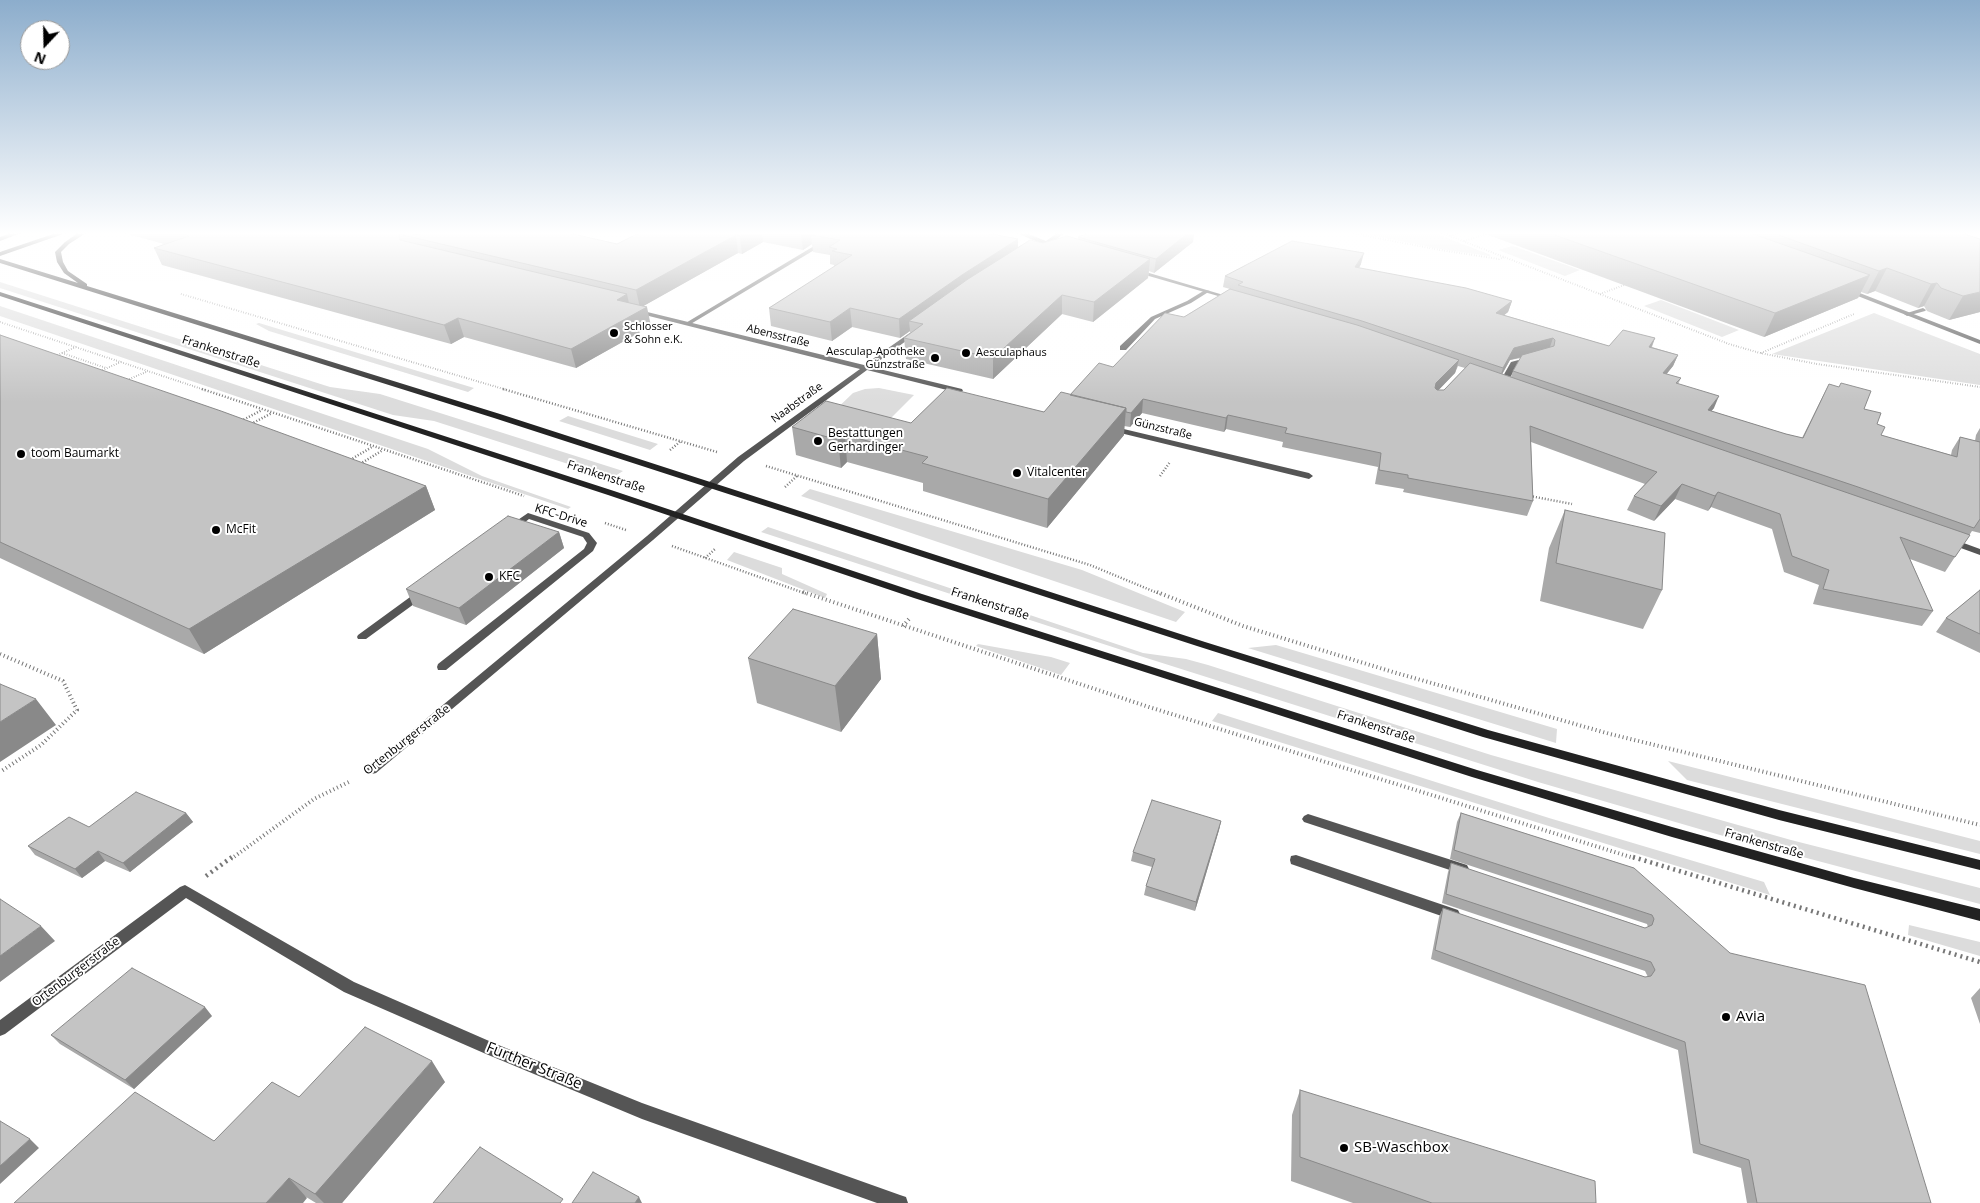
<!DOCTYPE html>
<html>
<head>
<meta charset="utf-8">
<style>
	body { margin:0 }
	#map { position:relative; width:1980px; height:1203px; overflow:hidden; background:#fff; font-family:"Open Sans",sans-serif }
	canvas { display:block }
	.north { position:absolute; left:20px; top:20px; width:50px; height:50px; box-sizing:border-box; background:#fff; border:1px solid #999; border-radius:50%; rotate:201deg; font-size:14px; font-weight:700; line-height:20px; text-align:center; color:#000 }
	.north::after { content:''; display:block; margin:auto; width:18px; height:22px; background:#000; clip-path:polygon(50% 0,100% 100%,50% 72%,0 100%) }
</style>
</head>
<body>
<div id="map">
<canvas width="1980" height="1203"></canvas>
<div class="north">N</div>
</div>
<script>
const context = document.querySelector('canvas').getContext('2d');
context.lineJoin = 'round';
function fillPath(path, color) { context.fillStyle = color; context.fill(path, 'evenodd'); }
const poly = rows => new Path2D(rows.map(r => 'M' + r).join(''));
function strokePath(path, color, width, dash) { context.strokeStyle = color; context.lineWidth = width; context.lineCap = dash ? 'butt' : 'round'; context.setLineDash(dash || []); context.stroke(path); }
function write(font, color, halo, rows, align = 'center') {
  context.font = font + ' "Open Sans",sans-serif'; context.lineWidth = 4; context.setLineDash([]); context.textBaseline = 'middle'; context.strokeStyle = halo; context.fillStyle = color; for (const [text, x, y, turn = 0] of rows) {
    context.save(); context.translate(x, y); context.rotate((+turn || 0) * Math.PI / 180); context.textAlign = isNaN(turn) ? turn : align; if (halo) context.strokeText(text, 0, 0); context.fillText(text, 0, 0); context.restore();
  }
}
const green = poly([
	[1360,233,1434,233,1491,255,1489,256,1440,249],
	[1513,246,1580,270,1565,276,1498,250],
	[0,282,330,387,380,394,623,471,612,478,434,421,393,415,0,288],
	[1661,300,1739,330,1722,337,1644,306],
	[0,306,428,449,482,476,571,507,568,509,0,316],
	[1874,313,1980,354,1980,385,1772,354],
	[259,323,474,388,468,392,269,331,256,324],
	[879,388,914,395,886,423,830,415,853,393,865,389],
	[568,416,658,444,650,450,559,421],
	[810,489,1082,570,1185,612,1176,622,801,496],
	[768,527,1143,653,1186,659,1208,665,1491,755,1791,840,1980,888,1980,904,1720,835,1538,782,1137,655,761,532],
	[734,552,782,568,782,574,827,594,825,598,727,560],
	[978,644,1051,657,1070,663,1061,675,976,646],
	[1276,645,1557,729,1556,743,1248,648],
	[1218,713,1549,818,1764,882,1770,895,1212,721],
	[1668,761,1980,841,1980,854,1687,780],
	[1909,925,1980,942,1980,956,1908,935]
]);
const pathFar3 = poly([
	[1351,233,1440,250,1499,259,1505,257],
	[1442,233,1729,344,1760,353,1817,364,1980,387],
	[1450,236,1459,233],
	[1464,241,1489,233],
	[181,294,507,390],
	[1600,294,1627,284],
	[0,322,205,390],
	[62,353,106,368],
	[1761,353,1854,314],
	[55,356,76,347],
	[100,371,121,362],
	[127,380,146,372]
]);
const pathFar2 = poly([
	[202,389,524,496],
	[503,389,717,452],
	[241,421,262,410],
	[251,424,272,413],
	[670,450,681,441],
	[350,460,372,447],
	[360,464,383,450],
	[766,466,1090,565,1160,594],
	[1160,476,1170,462],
	[785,487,797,476],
	[1530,496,1572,504],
	[605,523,626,530],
	[672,546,807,594],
	[705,558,715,549]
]);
const pathFar1 = poly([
	[803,592,1149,707,1637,859],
	[1157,592,1243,626,1393,672,1610,734,1980,825],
	[903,626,909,619],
	[0,654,63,681,77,710,41,745,0,772],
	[231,859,314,799,351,781]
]);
const path = poly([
	[1633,857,1980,962],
	[206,876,232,857]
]);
const lane = poly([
	[824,240,827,242,826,243,689,325,684,324,824,240],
	[1205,290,1210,291,1191,303,1155,319,1126,350,1120,350,1120,346,1151,317,1187,301,1205,290],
	[1923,308,1926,310,1925,311,1907,316,1904,314,1923,308],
	[1530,357,1533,357,1533,361,1517,365,1505,387,1499,387,1498,385,1511,362,1530,357],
	[528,513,589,533,597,543,593,551,446,670,438,670,437,667,438,664,584,549,587,543,583,537,529,519,515,530,509,530,507,528,509,526,528,513],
	[421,591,426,594,425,596,366,639,358,639,357,637,358,635,417,592,421,591],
	[1308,814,1467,865,1469,869,1467,873,1462,874,1304,822,1302,819,1304,816,1308,814],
	[1296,855,1458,910,1460,914,1458,918,1453,920,1291,864,1290,860,1291,856,1296,855]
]);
const street = poly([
	[1017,233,1026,233,1046,241,1057,233,1065,233,1051,243,1058,246,1059,247,1056,249,1047,246,1042,246,1042,244,1017,233],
	[1135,270,1139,270,1237,299,1232,300,1135,272,1135,270],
	[1847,288,1980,340,1980,344,1845,291,1844,290,1847,288],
	[635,309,864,365,914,330,918,330,918,332,871,367,962,389,963,391,959,393,867,370,744,461,653,540,376,773,372,774,368,773,366,770,368,767,647,536,738,457,860,369,633,312,632,311,635,309],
	[1108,426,1111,426,1309,473,1313,476,1309,479,1108,430,1108,426],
	[1950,538,1980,549,1980,555,1947,543,1945,541,1950,538],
	[185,885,354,982,496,1044,642,1103,900,1195,906,1197,908,1203,877,1203,642,1119,486,1054,344,992,186,898,5,1034,0,1036,0,1020,180,887,185,885]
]);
const secondary = poly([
	[11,233,21,233,0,241,0,237,11,233],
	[56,233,66,233,0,256,0,252,56,233],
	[78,233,86,233,69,244,61,252,63,262,68,271,87,284,87,286,500,414,1205,642,1488,730,1779,810,1980,860,1980,870,1779,820,1483,737,1197,646,494,418,0,263,0,259,78,283,64,273,57,262,55,252,65,242,78,233],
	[0,292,614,491,922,594,1477,770,1672,827,1854,878,1980,909,1980,921,1854,888,1672,837,1472,777,914,598,608,495,0,296,0,292]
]);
const wall = poly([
	[124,233,411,233,417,235,617,244,639,233,986,233,1018,239,1018,248,1043,243,1078,239,1078,237,1089,233,1194,233,1193,242,1154,273,1149,271,1148,278,1093,322,1062,314,993,379,906,359,904,338,910,334,910,331,900,338,852,327,832,341,771,326,769,308,834,267,834,265,830,264,830,255,813,252,812,244,803,250,763,242,742,254,738,253,643,306,651,326,576,368,464,337,451,344,162,265,154,248,164,244],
	[1483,233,1961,233,1980,312,1949,320,1927,311,1924,306,1918,308,1875,291,1867,294,1861,292,1858,298,1764,337],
	[1361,264,1359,268,1512,301,1508,312,1504,315,1609,346,1655,338,1652,347,1678,355,1673,366,1666,374,1681,378,1678,384,1714,408,1711,411,1786,434,1802,438,1829,384,1839,387,1841,383,1877,424,1881,435,1951,455,1952,450,1960,437,1975,441,1976,435,1980,428,1980,533,1972,531,1945,572,1910,559,1933,611,1922,626,1813,604,1819,585,1784,572,1772,529,1711,507,1708,511,1675,499,1654,521,1627,510,1634,496,1645,484,1531,442,1533,501,1527,516,1403,492,1404,489,1375,484,1378,467,1282,447,1283,442,1226,429,1224,432,1142,413,1130,427,1124,426,1124,435,1047,528,923,491,923,483,847,462,841,468,796,455,792,427,911,423,1044,412,1113,367,1184,317,1230,289,1223,287,1225,276],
	[1521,358,1513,371,1511,377,1502,374,1510,360],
	[1458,366,1465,368,1444,390,1438,390,1455,373],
	[0,335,426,486,435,510,204,654,0,558],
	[1565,510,1662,590,1643,629,1540,601,1549,548],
	[559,532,564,548,466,625,413,606,406,589],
	[1980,590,1980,653,1936,632,1946,618],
	[877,634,881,679,841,732,757,703,748,658],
	[186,813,193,822,130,872,105,861,82,878,35,855,28,846,89,827],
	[1461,813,1634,868,1931,1203,1747,1203,1741,1168,1693,1153,1678,1050,1431,959,1439,917,1443,908,1645,977,1648,977,1645,971,1442,903,1448,872,1451,863,1645,928,1648,927,1647,924,1450,859,1457,822],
	[1221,821,1219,830,1195,911,1144,895,1146,886,1152,867,1131,861,1133,852],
	[1980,988,1980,1024,1971,998],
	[212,1016,134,1089,60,1044,51,1035],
	[445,1082,342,1203,316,1203,214,1141,299,1097],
	[1300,1090,1596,1203,1353,1203,1291,1181,1292,1115]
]);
const shadedWall = poly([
	[746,233,762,233,763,242,742,254,740,236],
	[801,233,825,233,811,235,812,244,803,250],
	[1184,233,1194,233,1193,242,1154,273,1156,259],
	[736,235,738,253,640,308,636,290],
	[1018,239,1018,257,909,321,910,331,900,338,899,319,962,275],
	[1364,253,1361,264,1353,278,1355,267],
	[1150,259,1148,278,1093,322,1094,302],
	[1887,268,1875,291,1867,294,1879,271],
	[1870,275,1858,298,1764,337,1775,313],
	[1937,283,1924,306,1918,308,1931,284],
	[1980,292,1980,312,1949,320,1963,296],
	[627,294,631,313,617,300],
	[1062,295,1062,314,993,379,993,358],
	[1512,301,1508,312,1493,324,1496,313],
	[647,307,651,326,576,368,571,349],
	[850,308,852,327,832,341,830,322],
	[458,318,464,337,451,344,444,325],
	[1553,338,1549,350,1510,360,1499,380,1503,368,1514,348],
	[1655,338,1650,350,1649,347],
	[1678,355,1673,366,1658,385,1663,373],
	[1459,360,1455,373,1432,397,1436,383],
	[1719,396,1714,408,1702,422,1708,410],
	[1143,399,1142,413,1130,427,1131,413],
	[1126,408,1124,435,1047,528,1048,499],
	[1228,415,1226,429,1224,432,1226,418],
	[845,435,847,462,841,468,838,440],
	[1682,484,1675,499,1654,521,1661,506],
	[426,486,435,510,204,654,189,629],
	[1718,492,1711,507,1708,511,1715,496],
	[559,532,564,548,466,625,459,608],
	[877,634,881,679,841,732,835,686],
	[36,699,56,725,0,762,0,722],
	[186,813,193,822,130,872,123,863],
	[1221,821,1219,830,1195,911,1196,902],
	[98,851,105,861,82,878,75,869],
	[41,926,55,941,0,982,0,956],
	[205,1007,212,1016,134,1089,125,1080],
	[432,1061,445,1082,342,1203,324,1203,315,1194],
	[30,1139,39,1148,0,1184,0,1166],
	[289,1178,307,1198,303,1203,266,1203],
	[639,1197,642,1203,635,1203]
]);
const building = poly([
	[180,233,411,233,417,235,421,233,569,233,617,244,639,233,746,233,740,236,736,235,636,290,399,234,400,240,627,294,617,300,647,307,571,349,458,318,444,325,154,248,189,236,180,233],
	[814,233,986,233,1018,239,962,275,899,319,850,308,830,322,769,308,852,255,832,251,837,249,829,247,840,240,811,235,814,233],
	[1089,233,1188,233,1156,259,1078,237,1089,233],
	[1549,233,1750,233,1870,275,1775,313,1549,233],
	[1773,233,1961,233,1980,239,1980,292,1963,296,1941,288,1937,283,1931,284,1887,268,1879,271,1773,233],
	[1067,236,1150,259,1094,302,1062,295,993,358,904,338,923,324,909,321,968,279,1030,240,1043,243,1067,236],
	[1292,241,1364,253,1355,267,1466,288,1512,301,1496,313,1609,346,1623,330,1655,338,1649,347,1678,355,1663,373,1681,378,1676,383,1719,396,1708,410,1786,434,1803,438,1829,384,1839,387,1841,383,1871,391,1864,409,1881,413,1877,424,1885,427,1881,435,1957,457,1960,437,1980,442,1980,519,1974,528,1858,487,1513,371,1522,355,1554,346,1555,340,1553,338,1514,348,1503,368,1362,321,1238,285,1243,282,1225,276,1292,241],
	[1230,289,1357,325,1459,360,1436,383,1435,388,1437,390,1444,390,1470,363,1970,535,1955,557,1900,537,1933,611,1823,589,1829,570,1792,556,1780,514,1718,492,1715,496,1682,484,1661,506,1634,496,1657,472,1530,426,1533,501,1408,478,1408,475,1379,470,1381,453,1285,433,1287,428,1228,415,1226,418,1143,399,1131,413,1126,412,1126,408,1070,395,1099,363,1113,367,1165,313,1184,317,1230,289],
	[0,335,221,411,426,486,189,629,0,542,0,335],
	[947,388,1044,412,1061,392,1126,408,1048,499,922,463,928,457,845,435,838,440,792,427,826,401,911,423,947,388],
	[1565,510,1665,533,1662,590,1556,563,1565,510],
	[508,516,559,532,459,608,406,589,508,516],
	[1980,590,1980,634,1946,618,1980,590],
	[793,609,877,634,835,686,748,658,793,609],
	[0,684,36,699,0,722,0,684],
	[136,792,186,813,123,863,98,851,75,869,28,846,69,817,89,827,136,792],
	[1152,800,1221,821,1196,902,1146,886,1155,859,1133,852,1152,800],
	[1461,813,1634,868,1730,953,1865,985,1931,1203,1757,1203,1749,1160,1700,1144,1685,1042,1435,950,1443,908,1645,977,1651,976,1655,970,1651,962,1446,894,1451,863,1645,928,1652,925,1654,919,1652,915,1454,850,1461,813],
	[0,899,41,926,0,956,0,899],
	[132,968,205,1007,125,1080,51,1035,132,968],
	[365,1027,432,1061,315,1194,289,1178,266,1203,14,1203,135,1092,214,1141,272,1082,299,1097,365,1027],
	[1300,1090,1595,1181,1596,1203,1432,1203,1300,1157,1300,1090],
	[0,1121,30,1139,0,1166,0,1121],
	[480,1147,563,1199,560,1203,433,1203,480,1147],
	[593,1172,639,1197,635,1203,572,1203,593,1172]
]);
const markers = [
	[614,333,5,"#000"],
	[966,353,5,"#000"],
	[935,358,5,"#000"],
	[818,441,5,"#000"],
	[21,454,5,"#000"],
	[1017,473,5,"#000"],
	[216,530,5,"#000"],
	[489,577,5,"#000"],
	[1726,1017,5,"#000"],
	[1344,1148,5,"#000"]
];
const farPoinames = [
	["Schlosser",624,327],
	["& Sohn e.K.",624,340],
	["Aesculap-Apotheke",925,352,"right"],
	["Günzstraße",925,365,"right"],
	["Aesculaphaus",976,353]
];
const farStreetnames = [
	["Abensstraße",778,336,14],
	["Naabstraße",797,403,-36],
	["Günzstraße",1163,429,14]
];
const streetNames = [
	["Frankenstraße",221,352,18],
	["Frankenstraße",606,477,18],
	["KFC-Drive",561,516,17],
	["Frankenstraße",990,604,18],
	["Frankenstraße",1376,727,18],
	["Ortenburgerstraße",407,740,-38],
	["Frankenstraße",1764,844,16],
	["Ortenburgerstraße",76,972,-37]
];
const poiNames = [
	["Bestattungen",828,434],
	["Gerhardinger",828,448],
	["toom Baumarkt",31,454],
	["Vitalcenter",1027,473],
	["McFit",226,530],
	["KFC",499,577]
];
const nearPoinames = [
	["Avia",1736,1017],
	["SB-Waschbox",1354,1148]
];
const nearStreetnames = [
	["Further Straße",534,1066,22]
];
fillPath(green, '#dcdcdc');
strokePath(pathFar3, '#777', 2, [0.5, 2]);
strokePath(pathFar2, '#777', 2.5, [1, 2]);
strokePath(pathFar1, '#777', 4, [1, 3]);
strokePath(path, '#777', 4.5, [2, 4]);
fillPath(lane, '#555');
fillPath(street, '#555');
fillPath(secondary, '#222');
fillPath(wall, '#a9a9a9');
fillPath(shadedWall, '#898989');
fillPath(building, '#c4c4c4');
strokePath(building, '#898989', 1);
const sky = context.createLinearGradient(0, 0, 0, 402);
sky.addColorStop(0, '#8cadcc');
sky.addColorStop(0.58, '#fff');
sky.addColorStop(1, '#ffffff00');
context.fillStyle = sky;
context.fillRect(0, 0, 1980, 402);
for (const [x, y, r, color] of markers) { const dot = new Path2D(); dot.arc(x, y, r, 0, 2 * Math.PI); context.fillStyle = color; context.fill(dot); strokePath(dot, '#fff', 2); }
write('11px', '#000', '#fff', farPoinames, 'left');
write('11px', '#000', '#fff', farStreetnames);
write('12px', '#000', '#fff', streetNames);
write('12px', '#000', '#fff', poiNames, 'left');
write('15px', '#000', '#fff', nearPoinames, 'left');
write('15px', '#000', '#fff', nearStreetnames);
</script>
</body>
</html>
